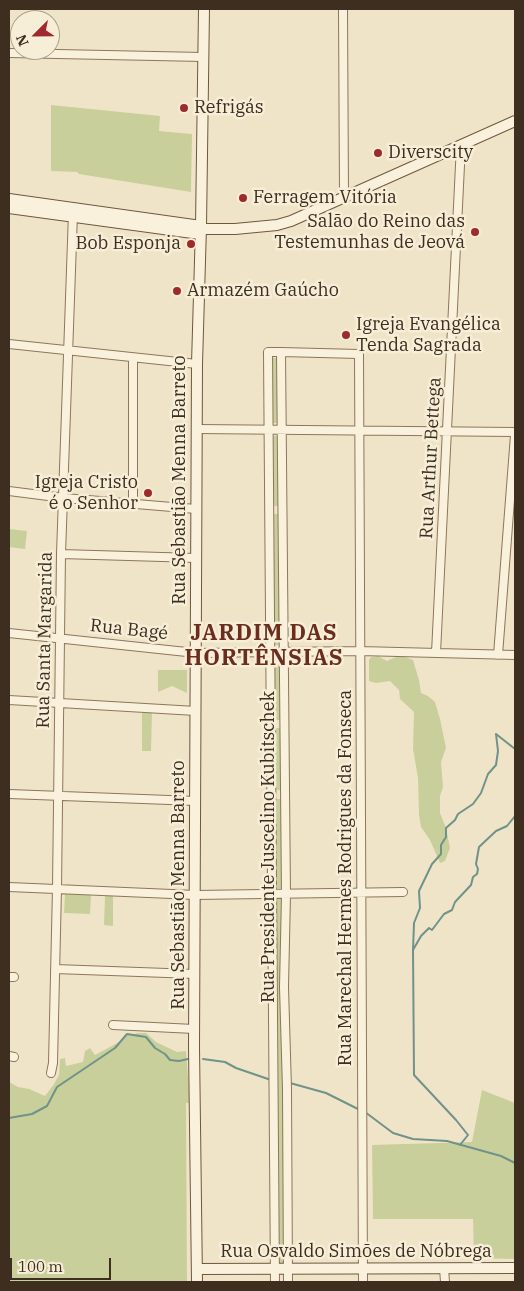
<!DOCTYPE html>
<html>
<head>
<meta charset="utf-8">
<style>
	body { margin:0 }
	#map { position:relative; width:524px; height:1291px; overflow:hidden; background:#f0e4c8; font-family:"IBM Plex Serif",serif }
	canvas { display:block }
	.frame { position:absolute; inset:0; border:10px solid #3d2e20; pointer-events:none }
	.north { position:absolute; left:10px; top:10px; width:50px; height:50px; box-sizing:border-box; background:#f7eed8; border:1px solid #ada18e; border-radius:50%; rotate:247deg; font-size:14px; font-weight:700; line-height:20px; text-align:center; color:#3d2e20 }
	.north::after { content:''; display:block; margin:auto; width:18px; height:22px; background:#9e2a2b; clip-path:polygon(50% 0,100% 100%,50% 72%,0 100%) }
	.scale { position:absolute; left:10px; top:1258px; width:101px; height:22px; box-sizing:border-box; border:2px solid #3d2e20; border-top:0; padding-left:6px; font-size:15px; line-height:18px; white-space:nowrap; color:#3d2e20; -webkit-text-stroke:4px #f7eed8; paint-order:stroke }
</style>
</head>
<body>
<div id="map">
<canvas width="524" height="1291"></canvas>
<div class="frame"></div>
<div class="north">N</div>
<div class="scale">100 m</div>
</div>
<script>
const context = document.querySelector('canvas').getContext('2d');
context.lineJoin = 'round';
function fillPath(path, color) { context.fillStyle = color; context.fill(path, 'evenodd'); }
const poly = rows => new Path2D(rows.map(r => 'M' + r).join(''));
function strokePath(path, color, width, dash) { context.strokeStyle = color; context.lineWidth = width; context.lineCap = dash ? 'butt' : 'round'; context.setLineDash(dash || []); context.stroke(path); }
function write(font, color, halo, rows, align = 'center') {
  context.font = font + ' "IBM Plex Serif",serif'; context.lineWidth = 5; context.setLineDash([]); context.textBaseline = 'middle'; context.strokeStyle = halo; context.fillStyle = color; for (const [text, x, y, turn = 0] of rows) {
    context.save(); context.translate(x, y); context.rotate((+turn || 0) * Math.PI / 180); context.textAlign = isNaN(turn) ? turn : align; if (halo) context.strokeText(text, 0, 0); context.fillText(text, 0, 0); context.restore();
  }
}
const green = poly([
	[51,105,160,116,159,131,192,134,191,192,79,174,77,172,51,171],
	[271,358,278,358,278,423,271,423],
	[272,436,279,436,279,506,272,506],
	[272,514,279,514,280,645,273,645],
	[9,529,27,531,25,549,9,547],
	[400,655,413,660,419,680,421,693,428,696,435,702,440,719,446,748,441,762,443,787,440,796,440,813,446,828,450,848,445,861,440,863,430,840,421,827,419,815,418,778,413,749,414,712,400,699,399,690,390,681,376,683,369,681,369,660,371,657,378,656,387,661],
	[273,660,280,660,281,720,274,720],
	[158,670,187,670,187,693,172,686,158,692],
	[142,713,152,713,151,751,142,751],
	[274,728,281,728,281,790,274,790],
	[274,799,281,799,281,891,274,891],
	[65,894,91,895,90,914,64,913],
	[105,896,113,896,113,926,104,925],
	[275,899,281,899,284,1265,277,1264],
	[137,1033,146,1033,156,1042,177,1052,186,1051,190,1103,186,1103,187,1282,9,1282,9,1082,18,1087,29,1089,45,1096,54,1084,59,1075,60,1059,65,1058,66,1066,83,1062,85,1051,90,1048,95,1055,121,1041,127,1034,133,1035],
	[482,1090,515,1103,515,1259,474,1258,473,1219,373,1219,372,1145,472,1142]
]);
const stream = poly([
	[413,950,414,923,420,908,419,891,432,864,441,854,441,845,446,837,446,828,455,820,458,814,473,804,481,793,488,774,496,765,498,751,496,734,515,749],
	[203,1059,225,1062,236,1068,271,1080],
	[290,1083,326,1093,360,1110],
	[365,1112,393,1133,413,1139,447,1141,501,1156,515,1163],
	[9,1118,32,1114,47,1106,57,1087,115,1048,127,1034,146,1037,155,1048,165,1054,170,1060,179,1061,188,1059],
	[460,1145,468,1135,456,1120,414,1075,413,950,421,936,429,928,432,930,444,914,452,910,455,902,471,885,473,877,477,874,478,869,476,864,479,847,496,831,507,826,515,816]
]);
const street = poly([
	[343,9,344,196],
	[9,53,203,57],
	[9,344,197,364],
	[281,352,286,895,284,987,287,1089,288,1282],
	[197,429,515,432],
	[9,491,64,498,196,509],
	[133,503,133,358],
	[61,554,196,558],
	[9,633,196,653,360,651,515,655],
	[436,653,461,145],
	[498,655,515,435],
	[9,700,196,711],
	[9,794,196,801],
	[9,887,195,895,403,892],
	[55,969,195,974],
	[9,977,14,977],
	[113,1025,194,1029],
	[9,1056,14,1057],
	[51,1073,53,1063,57,888,61,554,73,213],
	[444,1268,445,1282],
	[275,1282,268,352,281,352,359,354,363,1282]
]);
const secondary = poly([
	[9,199,201,226],
	[9,208,200,234],
	[201,229,235,229,277,225,291,221,515,121],
	[198,1269,515,1268],
	[197,1282,194,1047,197,364,201,226,204,9]
]);
const markers = [
	[184,108,5,"#9e2a2b"],
	[378,153,5,"#9e2a2b"],
	[243,198,5,"#9e2a2b"],
	[475,232,5,"#9e2a2b"],
	[191,244,5,"#9e2a2b"],
	[177,291,5,"#9e2a2b"],
	[346,335,5,"#9e2a2b"],
	[148,493,5,"#9e2a2b"]
];
const poiNames = [
	["Refrigás",194,108],
	["Diverscity",388,153],
	["Ferragem Vitória",253,198],
	["Salão do Reino das",465,222,"right"],
	["Testemunhas de Jeová",465,243,"right"],
	["Bob Esponja",181,244,"right"],
	["Armazém Gaúcho",187,291],
	["Igreja Evangélica",356,325],
	["Tenda Sagrada",356,346],
	["Igreja Cristo",138,483,"right"],
	["é o Senhor",138,504,"right"]
];
const streetNames = [
	["Rua Arthur Bettega",431,458,-87],
	["Rua Sebastião Menna Barreto",180,480,-90],
	["Rua Bagé",129,630,6],
	["Rua Santa Margarida",45,640,-89],
	["Rua Presidente Juscelino Kubitschek",269,847,-90],
	["Rua Marechal Hermes Rodrigues da Fonseca",346,878,-90],
	["Rua Sebastião Menna Barreto",179,885,-90],
	["Rua Osvaldo Simões de Nóbrega",356,1252]
];
const districtNames = [
	["JARDIM DAS",264,634],
	["HORTÊNSIAS",264,659]
];
fillPath(green, '#c9cf9b');
strokePath(stream, '#6f938a', 2);
strokePath(street, '#8d765c', 10);
strokePath(secondary, '#6f573f', 12);
strokePath(street, '#faf1dc', 8);
strokePath(secondary, '#faf1dc', 10);
for (const [x, y, r, color] of markers) { const dot = new Path2D(); dot.arc(x, y, r, 0, 2 * Math.PI); context.fillStyle = color; context.fill(dot); strokePath(dot, '#f7eed8', 2); }
write('18px', '#3d2e20', '#f7eed8', poiNames, 'left');
write('18px', '#3d2e20', '#f7eed8', streetNames);
context.letterSpacing = '1px';
write('bold 22px', '#6b2e1e', '#f7eed8', districtNames);
context.letterSpacing = '0px';
</script>
</body>
</html>
